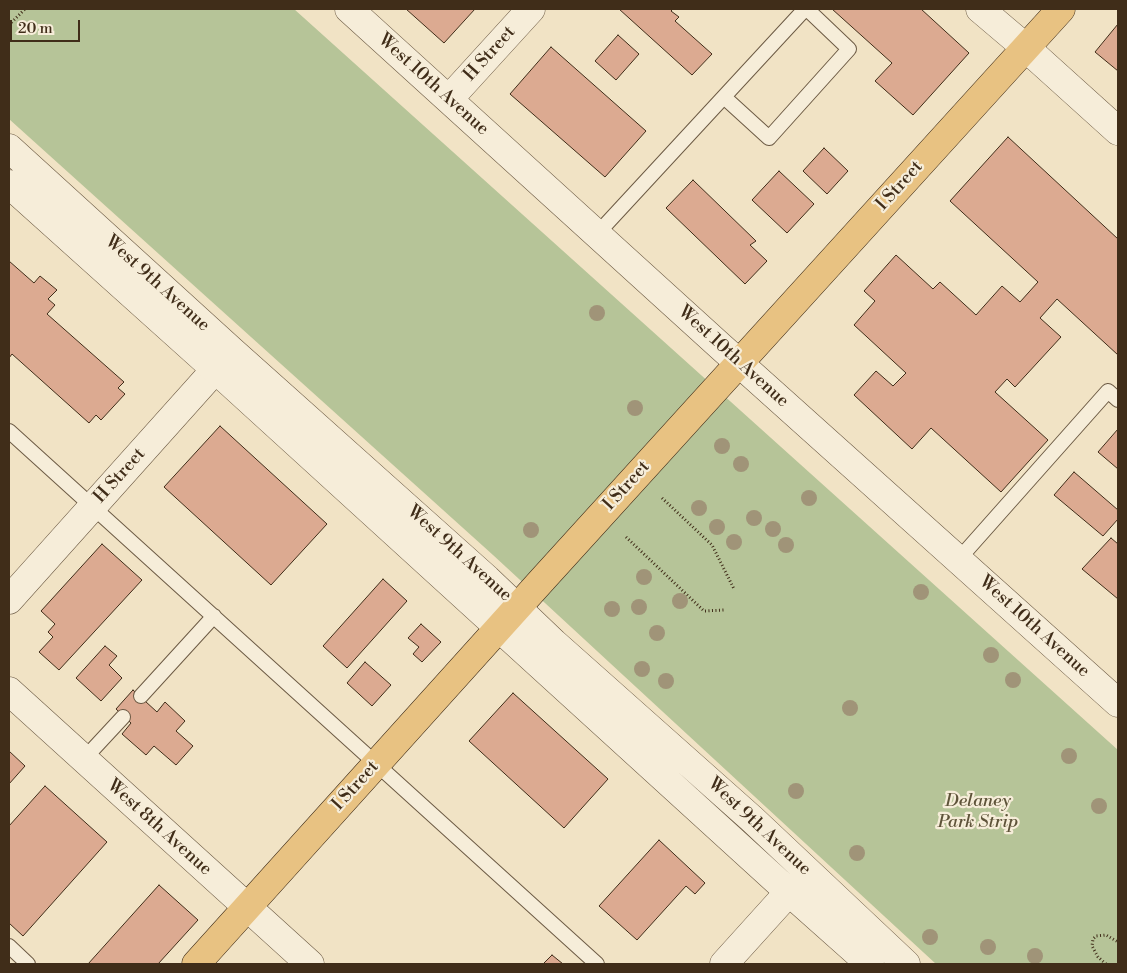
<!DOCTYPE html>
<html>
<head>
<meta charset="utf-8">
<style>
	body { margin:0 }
	#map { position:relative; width:1127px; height:973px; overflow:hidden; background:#f1e3c5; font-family:"Libre Bodoni",serif }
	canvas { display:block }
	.frame { position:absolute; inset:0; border:10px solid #402d19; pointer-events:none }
	.scale { position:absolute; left:10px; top:20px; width:70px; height:22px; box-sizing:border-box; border:2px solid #402d19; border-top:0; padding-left:6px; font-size:15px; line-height:18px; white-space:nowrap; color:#402d19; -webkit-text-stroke:4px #f6edd9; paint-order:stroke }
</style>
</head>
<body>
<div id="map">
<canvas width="1127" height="973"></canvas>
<div class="frame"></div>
<div class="scale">20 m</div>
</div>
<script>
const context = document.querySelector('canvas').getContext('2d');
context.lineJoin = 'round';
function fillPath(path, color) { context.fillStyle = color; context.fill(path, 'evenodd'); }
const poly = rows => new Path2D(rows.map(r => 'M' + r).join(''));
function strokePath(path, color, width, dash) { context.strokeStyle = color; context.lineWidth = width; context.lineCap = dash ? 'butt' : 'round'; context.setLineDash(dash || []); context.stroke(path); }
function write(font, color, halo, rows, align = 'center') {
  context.font = font + ' "Libre Bodoni",serif'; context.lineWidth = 4.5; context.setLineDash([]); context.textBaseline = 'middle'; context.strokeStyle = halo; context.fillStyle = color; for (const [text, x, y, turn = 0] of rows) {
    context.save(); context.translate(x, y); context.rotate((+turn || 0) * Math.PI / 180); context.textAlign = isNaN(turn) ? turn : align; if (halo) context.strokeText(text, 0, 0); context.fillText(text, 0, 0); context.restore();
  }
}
const green = poly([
	[9,9,294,9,1118,750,1118,964,936,964,493,555,9,119]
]);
const building = poly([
	[406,9,475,9,444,43,406,9],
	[619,9,673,9,671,11,679,17,675,21,712,54,692,75,619,9],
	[832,9,921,9,969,53,913,115,875,81,892,63,832,9],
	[1118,24,1118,71,1095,52,1118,24],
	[618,35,639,54,616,80,595,61,618,35],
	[551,47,646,131,605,177,510,94,551,47],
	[1008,137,1118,239,1118,355,1057,299,1040,318,1061,337,1015,387,1007,379,995,392,1048,440,1001,492,931,428,912,449,854,395,876,371,893,386,906,373,854,325,875,301,864,291,896,255,933,289,940,282,976,315,1002,286,1020,302,1038,282,950,201,1008,137],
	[824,148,848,171,827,194,803,171,824,148],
	[779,171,814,204,787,233,752,200,779,171],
	[693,180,756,241,750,245,767,261,745,284,666,208,693,180],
	[9,261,34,283,40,276,57,290,48,299,55,305,47,314,124,382,118,388,125,394,101,420,96,415,89,423,12,354,9,358,9,261],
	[220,426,327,524,271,585,164,487,220,426],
	[1118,429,1118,469,1098,452,1118,429],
	[1074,472,1118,510,1118,519,1103,536,1054,495,1074,472],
	[1111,538,1118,544,1118,599,1082,569,1111,538],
	[102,544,142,580,59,670,39,652,53,637,48,632,55,624,41,611,102,544],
	[383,579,407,601,347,668,323,646,383,579],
	[421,624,441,642,422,662,413,654,419,647,408,638,421,624],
	[105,646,117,656,109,665,122,678,101,701,76,678,105,646],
	[365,662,391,685,372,706,347,683,365,662],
	[133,690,157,712,165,702,185,721,176,731,193,746,176,765,154,746,146,755,122,734,131,723,116,709,133,690],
	[513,693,608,779,564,828,469,741,513,693],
	[9,751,25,766,9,784,9,751],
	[45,786,107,842,23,936,9,923,9,826,45,786],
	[659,840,705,883,695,894,686,886,637,940,599,906,659,840],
	[159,885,198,920,158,964,88,964,159,885],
	[552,955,563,964,543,964,552,955]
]);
const path = poly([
	[9,25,25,9],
	[662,498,712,545,734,589],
	[626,537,704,611,724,610],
	[1106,964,1098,957,1092,946,1093,939,1096,936,1106,935,1118,942]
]);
const service = poly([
	[724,97,769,138,849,49,807,9],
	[597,234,805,9],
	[9,431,597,964],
	[958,560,1108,391,1118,400],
	[141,696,214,616],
	[84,759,123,717],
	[9,946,28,964]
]);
const minor = poly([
	[349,9,720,346,1118,703],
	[980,9,1026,48,1118,131],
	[449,99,531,9],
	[9,600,231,352],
	[9,691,310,964],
	[724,964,789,892]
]);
const tertiary = poly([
	[9,148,232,351,487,579,554,643,752,819,906,964],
	[9,184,215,369,789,892,870,964]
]);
const primary = poly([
	[196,964,543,579,1061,9]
]);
const trees = [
	[597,313],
	[635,408],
	[722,446],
	[741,464],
	[809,498],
	[699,508],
	[754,518],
	[717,527],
	[773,529],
	[531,530],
	[734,542],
	[786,545],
	[644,577],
	[921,592],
	[680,601],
	[639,607],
	[612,609],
	[657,633],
	[991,655],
	[642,669],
	[1013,680],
	[666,681],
	[850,708],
	[1069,756],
	[796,791],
	[1099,806],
	[857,853],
	[930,937],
	[988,947],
	[1035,956]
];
const streetNames = [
	["H Street",490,54,-48],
	["West 10th Avenue",433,85,42],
	["I Street",900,186,-48],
	["West 9th Avenue",157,284,42],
	["West 10th Avenue",733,357,42],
	["H Street",120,476,-48],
	["I Street",627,486,-48],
	["West 9th Avenue",459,554,42],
	["West 10th Avenue",1034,627,42],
	["I Street",356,786,-48],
	["West 9th Avenue",759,827,43],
	["West 8th Avenue",159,828,42]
];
const parkNames = [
	["Delaney",978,802],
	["Park Strip",978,823]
];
fillPath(green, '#b6c498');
fillPath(building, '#dcaa91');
strokePath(building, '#402d19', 1);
strokePath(service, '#6c5a44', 16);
strokePath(minor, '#6c5a44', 29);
strokePath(tertiary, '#6c5a44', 29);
strokePath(primary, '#402d19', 29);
strokePath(path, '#402d19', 3, [1, 2.5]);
strokePath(service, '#f6edd9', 14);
strokePath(minor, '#f6edd9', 28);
strokePath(tertiary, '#f6edd9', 28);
strokePath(primary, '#e8c282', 28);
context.fillStyle = '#a09478';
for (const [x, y] of trees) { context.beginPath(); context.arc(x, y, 8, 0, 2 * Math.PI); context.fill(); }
write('18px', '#402d19', '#f6edd9', streetNames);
write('italic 18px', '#5e5339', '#f6edd9', parkNames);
</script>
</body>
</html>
